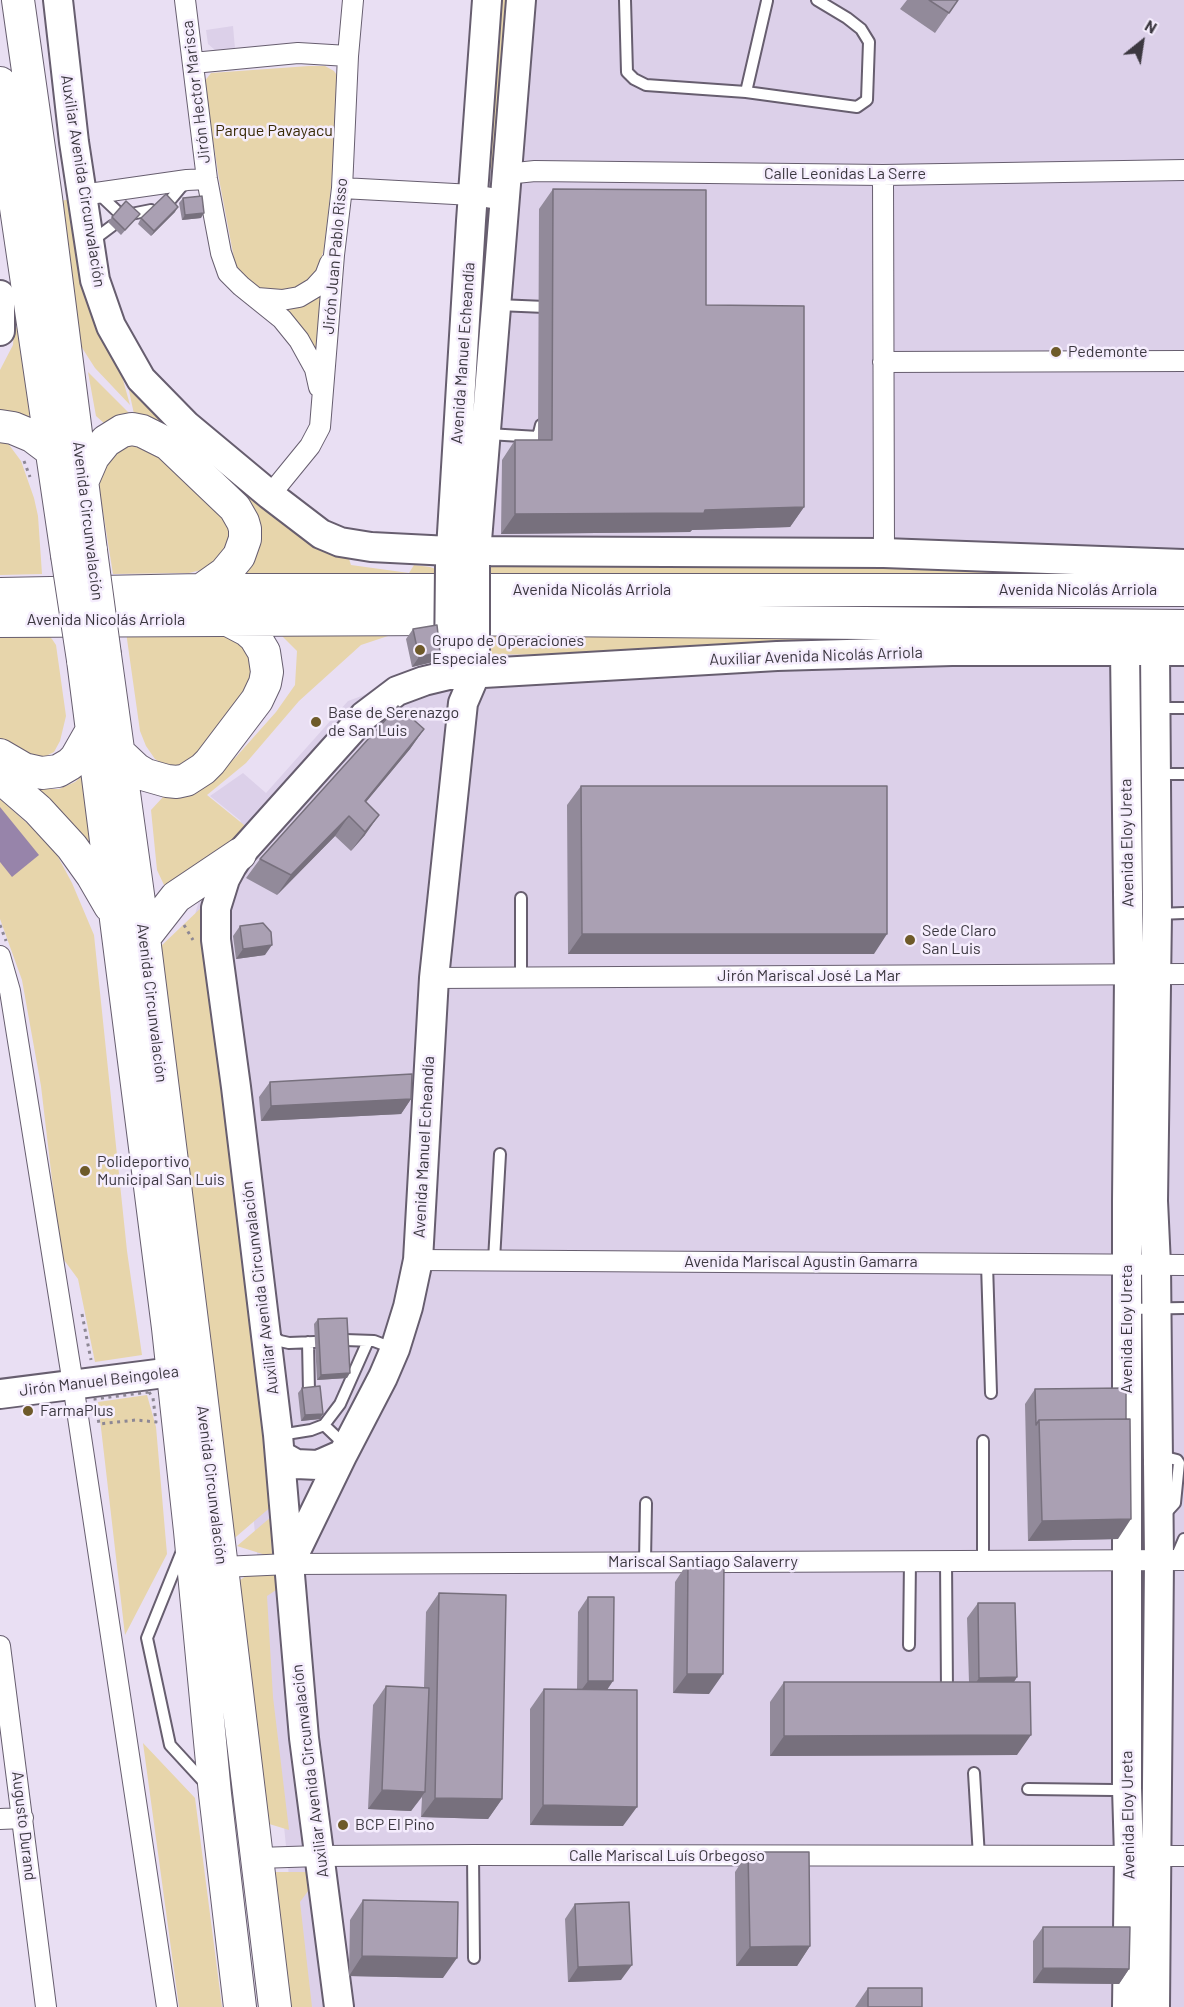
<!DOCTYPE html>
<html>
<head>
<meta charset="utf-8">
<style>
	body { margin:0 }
	#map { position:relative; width:1184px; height:2007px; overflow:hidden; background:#e9dff3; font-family:Barlow,sans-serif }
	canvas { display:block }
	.north { position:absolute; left:1112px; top:12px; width:60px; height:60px; -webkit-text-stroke:4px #f5edfd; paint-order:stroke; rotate:30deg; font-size:16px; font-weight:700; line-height:24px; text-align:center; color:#3c3840 }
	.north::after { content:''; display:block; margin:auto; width:21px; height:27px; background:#3c3840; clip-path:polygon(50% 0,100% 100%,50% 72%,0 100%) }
</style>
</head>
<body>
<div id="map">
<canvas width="1184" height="2007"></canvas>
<div class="north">N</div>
</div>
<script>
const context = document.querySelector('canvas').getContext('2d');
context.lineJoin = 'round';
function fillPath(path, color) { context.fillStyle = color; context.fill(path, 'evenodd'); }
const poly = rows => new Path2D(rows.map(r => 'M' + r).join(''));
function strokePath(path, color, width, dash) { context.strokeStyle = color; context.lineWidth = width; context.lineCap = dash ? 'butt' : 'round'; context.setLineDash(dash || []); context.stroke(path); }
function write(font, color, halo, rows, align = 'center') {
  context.font = font + ' Barlow,sans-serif'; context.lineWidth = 5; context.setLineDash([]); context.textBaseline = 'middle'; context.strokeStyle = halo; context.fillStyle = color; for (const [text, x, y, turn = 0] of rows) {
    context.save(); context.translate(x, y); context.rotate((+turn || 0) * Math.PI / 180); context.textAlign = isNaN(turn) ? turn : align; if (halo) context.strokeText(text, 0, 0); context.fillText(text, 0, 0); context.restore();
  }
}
const built = poly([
	[533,0,1184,0,1184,2007,305,2007,294,1927,232,1301,181,962,213,853,241,821,210,796,243,773,266,793,348,701,432,670,486,515],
	[233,26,235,49,215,50,208,44,206,30]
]);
const green = poly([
	[494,0,512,0,495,169,486,168],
	[309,66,325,66,334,71,339,78,331,188,324,249,317,272,306,284,277,295,252,287,236,269,219,179,204,82,211,73],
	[78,198,115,351,130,405,95,368,70,329,71,274,64,211,55,212,53,202],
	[322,290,316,352,273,305],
	[19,326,30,421,0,414,0,370,13,345,14,329],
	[122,358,347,553,351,565,409,573,414,565,430,567,436,569,433,577,242,574,257,546,134,414],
	[88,372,135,419,106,425,96,416],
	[0,438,4,438,21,461,34,498,38,516,42,574,0,575],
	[128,442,149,446,230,514,229,553,205,569,189,573,113,574,99,487,101,470,108,458],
	[810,560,1127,576,487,574,495,561],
	[409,629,361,645,299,701,246,763,207,795,249,829,168,888,164,885,157,870,151,810,163,797,206,782,236,757,276,712,295,685,297,651,277,631],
	[479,629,937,638,558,655,480,654],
	[126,632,234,634,260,672,190,771,165,765,155,759,146,746,140,731],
	[47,634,52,639,56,645,66,716,60,741,54,752,44,757,43,765,0,745,0,635],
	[90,769,103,882,36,789,59,789,75,782],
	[0,799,28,824,57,855,72,883,94,935,127,1251,142,1355,95,1362,78,1279,61,1256,41,1086,22,980,0,919],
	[203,906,273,1505,230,1542,160,947],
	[147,1395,156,1427,167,1554,125,1635,98,1402],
	[271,1517,272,1557,237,1546],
	[279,1575,279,1588,267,1596,273,1697,289,1830,266,1823,237,1582,246,1576],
	[143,1743,195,1798,222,2007,179,2007],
	[270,1872,311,1872,311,1887,300,1902,312,2007,285,2007]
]);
const water = poly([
	[0,807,39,855,12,877,0,862]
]);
const path = poly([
	[24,461,30,477],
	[0,925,6,941],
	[184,925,193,940],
	[82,1314,91,1360],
	[149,1392,153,1398,156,1422,136,1420,99,1424,95,1399,149,1392]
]);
const lane = poly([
	[625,0,627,72,634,79,646,85,746,92,857,107,867,100,869,42,861,29,847,18,817,0],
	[746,92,767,1],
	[98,193,118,212],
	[167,204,186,181],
	[131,214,151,210],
	[92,241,112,226],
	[498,305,545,307,549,311],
	[488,434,538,437,541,425],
	[1155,708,1184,708],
	[1156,774,1184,774],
	[521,898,521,977],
	[1157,914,1184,913],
	[494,1260,500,1154],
	[987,1264,991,1393],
	[1127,1309,1184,1308],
	[270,1334,280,1341,289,1343,315,1342],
	[345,1340,374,1341,395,1349],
	[308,1342,309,1392],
	[324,1425,346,1446],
	[280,1435,311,1430,324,1425,340,1404,368,1341],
	[983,1441,983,1561],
	[1161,1456,1177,1460,1179,1463,1175,1503,1164,1515],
	[182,1551,147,1638,170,1745,205,1783],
	[1175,1560,1184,1539],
	[946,1561,947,1692],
	[645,1562,646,1503],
	[909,1645,910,1561],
	[974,1773,979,1857],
	[1028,1789,1113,1790,1126,1788],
	[473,1855,474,1958]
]);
const street = poly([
	[185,0,207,179,221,253,228,273,241,286,282,319,299,340,315,369,319,387],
	[193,63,298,53,348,56],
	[506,174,535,171,883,175,1184,170],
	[883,175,884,553],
	[342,188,473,195,504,200],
	[82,195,187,180,207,179],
	[257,298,282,300,299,297,314,288,325,276,330,263],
	[883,362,1184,361],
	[270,495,310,446,320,427,334,255,342,188,348,56,353,0],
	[0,956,10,991,73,1384,167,2007],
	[434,978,1184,974],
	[418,1260,1184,1265],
	[222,1567,289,1564,1184,1560],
	[0,1646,46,2007],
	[0,1819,23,1818],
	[258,1858,319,1856,473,1855,1184,1856]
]);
const secondary = poly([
	[58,0,74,142,95,280,111,326,141,379,186,425,270,495,321,534,340,542,371,547,450,551,884,553,1184,564],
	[0,295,0,331],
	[475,565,521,0],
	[450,566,471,221,487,0],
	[1125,651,1129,974,1127,1201,1127,1788,1129,1856,1127,2007],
	[1155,651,1157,914,1153,1201,1156,1265,1159,1560,1155,2007],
	[0,1394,196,1369],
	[280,1455,296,1464,318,1465,343,1454],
	[290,1563,343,1454,383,1377,395,1349,408,1307,418,1260,434,978,463,703,475,675,475,661],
	[339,2007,304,1738,278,1435,236,1087,216,940,216,908,225,879,232,866,240,854,364,716,397,691,424,681,449,675,777,656,952,651,1184,651]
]);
const primary = poly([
	[18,0,46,198,91,551],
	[0,83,15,201,67,555],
	[0,426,13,428,32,436,52,451],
	[83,480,93,457,106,441,122,431,132,429,142,431,168,444,235,508,243,522,245,529,245,539,239,556,225,573,201,590],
	[0,594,201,590,1184,590],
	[0,621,439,619,1184,626],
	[105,655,144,938,198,1369,275,2007],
	[83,660,168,1328,190,1531,215,1794,240,2007],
	[119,753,136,769,146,775,167,781,177,782,186,780,203,769,210,762,257,700,265,683,267,672,264,652,255,637,247,630,228,620],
	[0,755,24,769,42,773,58,771,70,764,76,758,92,730],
	[0,777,38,810,72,847,92,875,110,906],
	[144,938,176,897,240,854]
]);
const secondaryBridge = poly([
	[475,661,475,565],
	[449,665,450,566]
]);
const primaryBridge = poly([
	[91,551,105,655],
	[67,555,83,660]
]);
const wall = poly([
	[907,0,958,0,935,33,900,9],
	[553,189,706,305,804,507,790,527,692,530,690,532,501,534,502,460,515,440,538,440,539,209],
	[183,198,201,218,182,220,179,203],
	[175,212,151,236,138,224,141,218],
	[140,214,121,235,108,222,112,217],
	[413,629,440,652,433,662,412,667,406,639],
	[424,729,410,749,366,802,365,835,351,851,335,836,277,895,246,878,260,859],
	[581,786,874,954,568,954,567,805],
	[240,926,265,955,236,959,233,936],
	[270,1082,411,1099,401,1114,261,1121,259,1097],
	[318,1319,347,1378,317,1380,314,1324],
	[302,1388,320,1419,301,1421,298,1393],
	[1035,1389,1118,1539,1028,1541,1025,1404],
	[688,1562,709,1694,673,1693,675,1582],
	[439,1593,502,1799,488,1819,421,1817,422,1797,411,1811,368,1809,373,1705,386,1686,424,1687,426,1612],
	[588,1597,608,1690,623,1826,530,1825,530,1709,544,1689,577,1689,578,1612],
	[978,1603,1017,1677,1014,1682,1017,1755,770,1756,770,1702,784,1682,969,1682,967,1618],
	[748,1852,810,1946,797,1966,736,1966,735,1872],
	[363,1900,443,1978,349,1976,350,1920],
	[575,1904,621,1980,568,1982,565,1919],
	[1043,1927,1129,1969,1119,1984,1033,1983,1033,1941],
	[868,1988,922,2007,855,2007]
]);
const shadedWall = poly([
	[178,207,175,212,151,236,154,231],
	[204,213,201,218,182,220,185,215],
	[804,507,790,527,692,530,690,532,501,534,515,514],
	[440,652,433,662,412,667,419,657],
	[424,729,410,749,351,820,365,801],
	[379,815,365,835,351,851,365,832],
	[349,816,335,836,277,895,291,875],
	[582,934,887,934,874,954,568,954],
	[272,945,265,955,236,959,243,949],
	[411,1099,401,1114,261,1121,271,1106],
	[350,1373,347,1378,317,1380,321,1375],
	[323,1414,320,1419,301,1421,305,1415],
	[1131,1519,1118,1539,1028,1541,1042,1521],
	[687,1674,723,1674,709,1694,673,1693],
	[1017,1677,1007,1692,969,1693,979,1678],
	[588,1681,613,1681,603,1696,577,1696],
	[1031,1735,1017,1755,770,1756,784,1736],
	[382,1790,425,1792,411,1811,368,1809],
	[435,1798,502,1799,488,1819,421,1817],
	[543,1805,637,1807,623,1826,530,1825],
	[810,1946,797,1966,736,1966,750,1947],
	[362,1956,457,1958,443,1978,349,1976],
	[632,1965,621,1980,568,1982,578,1967],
	[1043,1968,1129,1969,1119,1984,1033,1983]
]);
const building = poly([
	[929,0,958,0,949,13,929,0],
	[553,189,706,190,706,305,804,306,804,507,705,510,704,513,515,514,515,440,552,440,553,189],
	[166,194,178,207,154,231,141,218,166,194],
	[202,196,204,213,185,215,183,198,202,196],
	[126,201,140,214,125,230,112,217,126,201],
	[437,625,440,652,419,657,413,629,437,625],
	[398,706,424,729,365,801,379,815,365,832,349,816,291,875,260,859,398,706],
	[581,786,887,786,887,934,582,934,581,786],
	[263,923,271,932,272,945,243,949,240,926,263,923],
	[412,1074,411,1099,271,1106,270,1082,412,1074],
	[347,1318,350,1373,321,1375,318,1319,347,1318],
	[320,1386,323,1414,305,1415,302,1388,320,1386],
	[1126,1388,1126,1419,1039,1420,1036,1425,1035,1389,1126,1388],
	[1130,1419,1131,1519,1042,1521,1039,1420,1130,1419],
	[688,1562,724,1563,723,1674,687,1674,688,1562],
	[439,1593,506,1595,502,1799,435,1798,439,1593],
	[588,1597,614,1597,613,1681,588,1681,588,1597],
	[978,1603,1015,1603,1017,1677,979,1678,978,1603],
	[784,1682,1030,1682,1031,1735,784,1736,784,1682],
	[386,1686,429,1688,425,1792,382,1790,386,1686],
	[544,1689,637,1690,637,1807,543,1805,544,1689],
	[748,1852,809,1852,810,1946,750,1947,748,1852],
	[363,1900,458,1902,457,1958,362,1956,363,1900],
	[629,1902,632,1965,578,1967,575,1904,629,1902],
	[1043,1927,1130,1927,1129,1969,1043,1968,1043,1927],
	[868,1988,922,1988,922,2007,868,2007,868,1988]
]);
const markers = [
	[1056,352,6,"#6e5a29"],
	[420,650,6,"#6e5a29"],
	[316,722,6,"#6e5a29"],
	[910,940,6,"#6e5a29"],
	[85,1171,6,"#6e5a29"],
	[28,1411,6,"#6e5a29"],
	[343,1825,6,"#6e5a29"]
];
const streetNames = [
	["Jirón Hector Marisca",196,92,-97],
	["Calle Leonidas La Serre",845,174],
	["Auxiliar Avenida Circunvalación",83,181,81],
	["Jirón Juan Pablo Risso",335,256,-85],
	["Avenida Manuel Echeandía",463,353,-86],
	["Avenida Circunvalación",88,521,83],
	["Avenida Nicolás Arriola",592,590],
	["Avenida Nicolás Arriola",1078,590],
	["Avenida Nicolás Arriola",106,620],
	["Auxiliar Avenida Nicolás Arriola",816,656,-2],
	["Avenida Eloy Ureta",1127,843,-91],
	["Jirón Mariscal José La Mar",809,976],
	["Avenida Circunvalación",152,1003,83],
	["Avenida Manuel Echeandía",424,1147,-87],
	["Avenida Mariscal Agustin Gamarra",801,1262],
	["Auxiliar Avenida Circunvalación",260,1288,-97],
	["Avenida Eloy Ureta",1127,1329,-90],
	["Jirón Manuel Beingolea",99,1381,-7],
	["Avenida Circunvalación",212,1485,83],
	["Mariscal Santiago Salaverry",703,1562],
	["Auxiliar Avenida Circunvalación",310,1771,-97],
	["Avenida Eloy Ureta",1128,1815,-91],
	["Augusto Durand",24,1826,83],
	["Calle Mariscal Luís Orbegoso",667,1856]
];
const parkNames = [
	["Parque Pavayacu",274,131]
];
const poiNames = [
	["Pedemonte",1068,352],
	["Grupo de Operaciones",432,641],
	["Especiales",432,659],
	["Base de Serenazgo",328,713],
	["de San Luis",328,731],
	["Sede Claro",922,931],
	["San Luis",922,949],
	["Polideportivo",97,1162],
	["Municipal San Luis",97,1180],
	["FarmaPlus",40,1411],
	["BCP El Pino",355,1825]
];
fillPath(built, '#dcd0e9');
fillPath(green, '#e7d5ab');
fillPath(water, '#9784aa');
strokePath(lane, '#675e6f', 14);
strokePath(street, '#675e6f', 22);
strokePath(secondary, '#675e6f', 32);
strokePath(primary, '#675e6f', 34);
strokePath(path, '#8d8794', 3, [3, 4.5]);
strokePath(lane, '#fff', 10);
strokePath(street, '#fff', 20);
strokePath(secondary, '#fff', 28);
strokePath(primary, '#fff', 32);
strokePath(secondaryBridge, '#675e6f', 32, []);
strokePath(primaryBridge, '#675e6f', 34, []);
strokePath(secondaryBridge, '#fff', 28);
strokePath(primaryBridge, '#fff', 32);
fillPath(wall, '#928a9a');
fillPath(shadedWall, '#77707d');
fillPath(building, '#aaa0b3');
strokePath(building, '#77707d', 1.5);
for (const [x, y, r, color] of markers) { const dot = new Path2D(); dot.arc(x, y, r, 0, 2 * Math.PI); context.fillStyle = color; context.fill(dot); strokePath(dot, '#f5edfd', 2); }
write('16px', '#3c3840', '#f5edfd', streetNames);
write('16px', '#382a06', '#f5edfd', parkNames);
write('16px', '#3c3840', '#f5edfd', poiNames, 'left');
</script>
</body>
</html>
